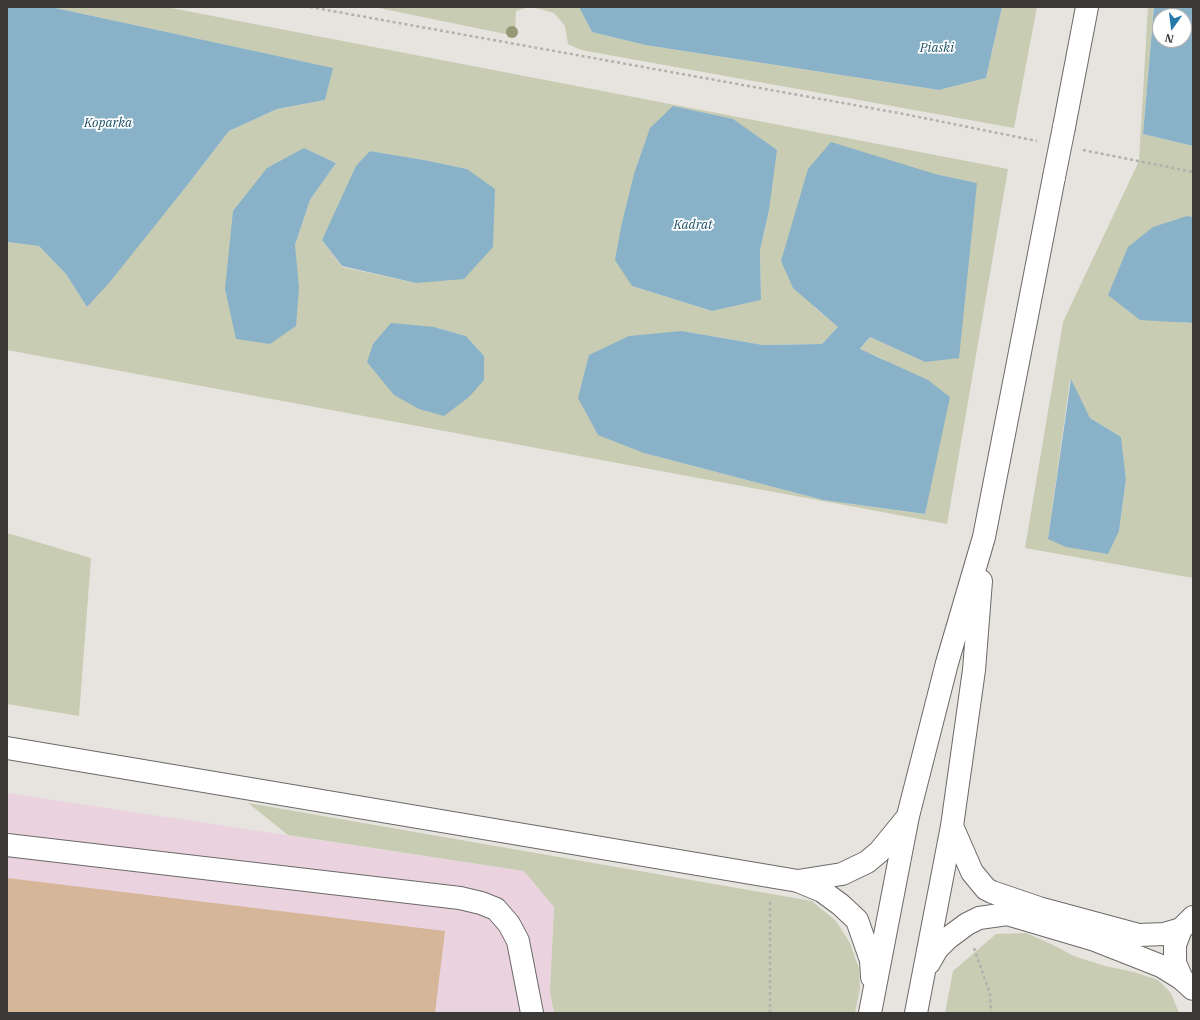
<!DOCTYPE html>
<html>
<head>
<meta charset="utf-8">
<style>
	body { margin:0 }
	#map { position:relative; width:1200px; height:1020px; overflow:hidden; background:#e7e4e0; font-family:"IBM Plex Serif",serif }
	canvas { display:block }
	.frame { position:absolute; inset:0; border:8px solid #3b3a39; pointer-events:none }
	.north { position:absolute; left:1152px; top:8px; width:40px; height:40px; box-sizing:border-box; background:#fff; border:1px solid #b1b0b0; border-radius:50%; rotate:194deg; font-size:11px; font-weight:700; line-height:16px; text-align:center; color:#3b3a39 }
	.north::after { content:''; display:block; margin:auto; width:14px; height:18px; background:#2479a9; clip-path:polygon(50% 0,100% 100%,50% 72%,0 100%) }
</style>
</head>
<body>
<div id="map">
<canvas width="1200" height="1020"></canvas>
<div class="frame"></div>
<div class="north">N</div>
</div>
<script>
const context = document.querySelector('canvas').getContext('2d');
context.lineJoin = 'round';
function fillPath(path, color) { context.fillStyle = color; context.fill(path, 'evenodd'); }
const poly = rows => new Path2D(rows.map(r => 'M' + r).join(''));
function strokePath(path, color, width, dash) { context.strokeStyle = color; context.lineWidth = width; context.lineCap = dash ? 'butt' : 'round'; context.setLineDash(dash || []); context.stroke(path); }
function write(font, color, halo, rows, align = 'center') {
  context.font = font + ' "IBM Plex Serif",serif'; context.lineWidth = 3.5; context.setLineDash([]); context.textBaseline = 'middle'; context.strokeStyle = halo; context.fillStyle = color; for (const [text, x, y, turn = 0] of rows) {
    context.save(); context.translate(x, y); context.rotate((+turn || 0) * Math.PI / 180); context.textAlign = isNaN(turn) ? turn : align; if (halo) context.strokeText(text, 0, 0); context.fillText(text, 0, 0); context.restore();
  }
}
const industrial = poly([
	[7,793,524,871,554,907,550,992,554,1013,7,1013]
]);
const green = poly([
	[51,7,166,7,1008,169,947,524,7,350,7,242,39,246,66,274,87,307,185,188,229,131,277,109,325,100,332,68],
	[304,148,336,163,310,200,295,245],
	[370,151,424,160,467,169,416,283,342,267,322,240],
	[935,174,977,183,925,362,870,337,860,350,879,357,897,367,924,514,823,500,644,453,682,331,763,345,822,344,839,327,814,307],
	[769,210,760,250,761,300,712,311,632,286],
	[434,327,466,336,484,356],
	[374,7,529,7,516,11,515,36],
	[532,7,579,7,592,32,645,45,939,90,986,78,1002,7,1037,7,1014,128,581,50,568,44,565,26,554,13],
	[1148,7,1154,7,1143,134,1193,146,1193,217,1187,216,1183,323,1193,323,1193,578,1025,548,1063,322,1139,161],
	[1070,380,1090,418,1121,437,1126,479,1119,531,1048,539],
	[7,533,91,558,79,716,7,704],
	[248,803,812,901,836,921,850,943,859,969,860,988,855,1013,554,1013,550,992,554,907,524,871,288,835],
	[1026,933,1053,945,1074,956,1105,966,1134,972,1158,980,1171,993,1179,1013,945,1013,953,971,996,934]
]);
const water = poly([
	[7,7,51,7,333,68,325,100,277,109,229,131,185,188,109,283,87,307,66,274,39,246,7,242],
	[579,7,1002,7,986,78,939,90,645,45,592,32],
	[1154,7,1193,7,1193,146,1143,134],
	[1160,16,1184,16,1184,40,1160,40],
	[673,106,733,119,777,150,769,210,760,250,761,300,712,311,632,286,615,260,621,227,634,174,650,128],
	[831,142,935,174,977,183,959,358,925,362,870,337,860,349,928,380,950,397,925,514,823,500,644,453,598,435,578,398,589,355,629,336,682,331,763,345,822,344,838,327,793,288,781,261,808,169],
	[304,148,336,163,310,200,295,245,299,288,296,326,270,344,236,339,225,289,233,211,267,168],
	[370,151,424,160,467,169,495,189,493,247,464,279,416,283,342,266,322,240,356,166],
	[1187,216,1193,217,1193,323,1140,320,1108,295,1128,247,1153,227],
	[391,323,434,327,466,336,484,356,484,380,469,397,444,416,419,409,394,395,367,362,373,344],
	[1071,379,1090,418,1121,437,1126,479,1119,531,1108,554,1066,547,1048,539]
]);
const building = poly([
	[7,878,445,931,435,1013,7,1013]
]);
const path = poly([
	[310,7,904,114,1037,141],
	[1083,150,1193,172],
	[974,948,990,994,991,1013],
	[770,1013,770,900]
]);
const minor = poly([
	[7,748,798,881],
	[7,845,460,898,481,903,496,909,509,924,518,941,532,1013],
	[1193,917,1181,929,1175,945,1175,963,1182,979,1193,989]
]);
const major = poly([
	[1064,127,1087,7],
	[952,826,972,872,986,889,992,892,1039,908,1139,935,1164,934,1181,929],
	[798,881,822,891,841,905,857,920,871,960,872,977],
	[798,881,842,874,867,862,879,852,906,819],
	[929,963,937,949,948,938,967,924,979,918,1007,914,1095,940,1161,966,1182,979],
	[870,1013,908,816,947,663,984,537,1054,177],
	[916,1013,952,826,974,670,981,581]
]);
const majorBridge = poly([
	[1054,177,1064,127]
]);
const trees = [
	[512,32]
];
const waterNames = [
	["Piaski",937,48],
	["Koparka",108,123],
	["Kadrat",693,225]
];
fillPath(industrial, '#ead3df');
fillPath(green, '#c7ccb2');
fillPath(water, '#89b2c9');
fillPath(building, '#d5b698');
strokePath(minor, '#6c6967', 24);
strokePath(major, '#6c6967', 24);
strokePath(path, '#b3b0ad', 2.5, [3, 3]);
strokePath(minor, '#fff', 22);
strokePath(major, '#fff', 22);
strokePath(majorBridge, '#6c6967', 24, []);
strokePath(majorBridge, '#fff', 22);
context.fillStyle = '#969975';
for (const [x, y] of trees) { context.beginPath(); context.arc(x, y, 6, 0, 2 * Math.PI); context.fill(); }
write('italic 13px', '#194e66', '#fff', waterNames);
</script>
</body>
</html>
